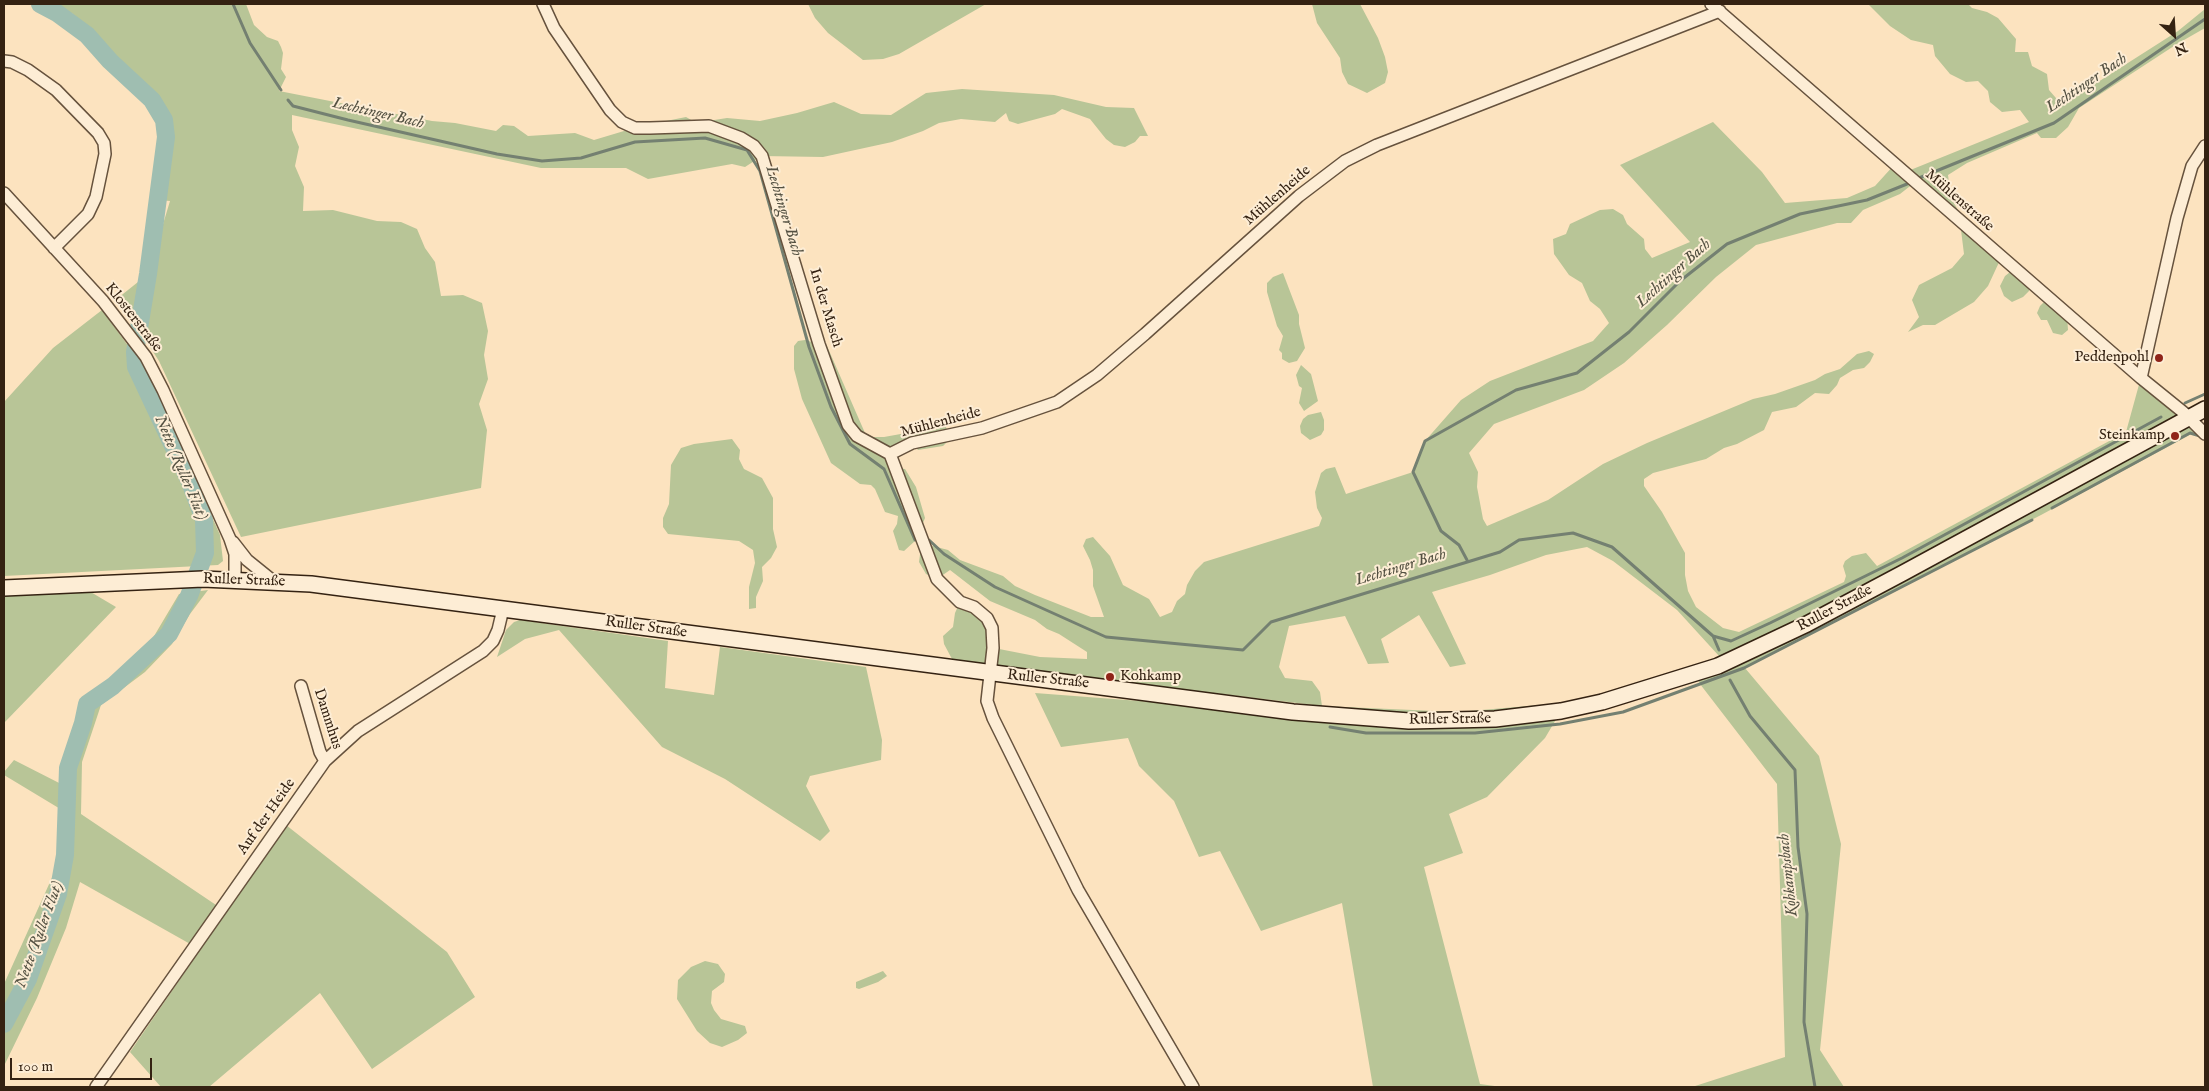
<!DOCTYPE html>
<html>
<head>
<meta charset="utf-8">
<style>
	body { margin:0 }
	#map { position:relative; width:2209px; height:1091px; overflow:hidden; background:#fce3bf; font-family:"IM FELL English",serif }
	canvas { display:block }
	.frame { position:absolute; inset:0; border:5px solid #342212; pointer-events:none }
	.north { position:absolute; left:2149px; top:10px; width:50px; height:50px; -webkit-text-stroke:4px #fdedd5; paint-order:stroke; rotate:154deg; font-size:14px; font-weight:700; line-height:20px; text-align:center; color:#342212 }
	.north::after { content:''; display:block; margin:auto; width:18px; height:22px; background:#342212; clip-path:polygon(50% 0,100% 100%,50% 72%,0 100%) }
	.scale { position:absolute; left:10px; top:1058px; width:142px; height:22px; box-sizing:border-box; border:2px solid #342212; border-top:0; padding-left:6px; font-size:15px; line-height:18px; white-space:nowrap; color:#342212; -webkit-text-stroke:4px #fdedd5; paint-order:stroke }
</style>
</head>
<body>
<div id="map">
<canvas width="2209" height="1091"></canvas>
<div class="frame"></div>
<div class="north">N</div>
<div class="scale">100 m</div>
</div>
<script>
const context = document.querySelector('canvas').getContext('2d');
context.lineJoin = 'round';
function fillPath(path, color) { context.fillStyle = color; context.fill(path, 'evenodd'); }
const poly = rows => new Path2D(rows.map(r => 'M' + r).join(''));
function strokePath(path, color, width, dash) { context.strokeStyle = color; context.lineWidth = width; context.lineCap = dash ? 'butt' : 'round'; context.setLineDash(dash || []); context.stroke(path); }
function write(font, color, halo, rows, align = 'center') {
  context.font = font + ' "IM FELL English",serif'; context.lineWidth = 4; context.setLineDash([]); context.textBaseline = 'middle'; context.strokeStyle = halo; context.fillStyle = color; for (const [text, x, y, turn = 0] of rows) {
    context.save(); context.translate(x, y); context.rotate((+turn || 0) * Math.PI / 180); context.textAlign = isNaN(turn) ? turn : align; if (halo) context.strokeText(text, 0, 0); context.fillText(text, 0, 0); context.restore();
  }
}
const green = poly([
	[49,4,246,4,254,25,267,37,278,41,281,47,283,53,281,69,286,77,279,91,432,121,455,123,496,131,503,125,514,126,528,136,575,133,594,140,634,128,623,116,634,121,648,122,661,122,686,117,693,121,708,121,727,118,760,121,797,113,834,102,861,114,891,115,926,93,962,89,1054,95,1106,107,1134,108,1148,136,1140,136,1135,142,1125,147,1114,145,1106,139,1090,119,1062,109,1055,114,1018,124,1009,121,1006,113,995,122,961,119,939,123,923,131,892,142,823,157,762,156,745,167,732,164,648,179,626,168,541,168,292,115,292,130,299,147,295,166,304,187,303,211,333,210,377,221,401,222,417,229,425,248,435,262,441,296,463,295,482,303,488,331,484,355,488,379,479,404,487,430,481,488,241,537,159,361,118,298,148,274,170,201,158,200,166,137,164,120,152,100,110,61,86,26,73,14],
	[808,4,986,4,899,54,883,59,863,60,828,33,815,18],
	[1312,4,1360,4,1378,38,1385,57,1388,72,1385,83,1367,93,1348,84,1342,72,1340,58,1317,23],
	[1868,4,1968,4,1972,8,1987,12,1998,18,2016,39,2015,52,2028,52,2032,66,2047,74,2049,90,2062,105,2178,31,2205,9,2205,28,2177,44,2079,108,2068,127,2056,138,2041,138,2037,133,1967,163,1948,175,1951,198,1958,210,1960,222,2001,258,1988,286,1974,302,1935,325,1923,325,1908,332,1919,317,1912,300,1919,285,1952,268,1964,254,1960,222,1914,183,1900,194,1863,210,1851,223,1837,223,1756,245,1716,277,1667,325,1624,363,1584,390,1494,424,1469,453,1478,472,1477,487,1483,519,1487,526,1548,500,1603,464,1647,443,1753,399,1775,394,1815,380,1825,374,1840,369,1857,354,1869,351,1874,354,1870,362,1864,368,1853,370,1840,378,1837,385,1829,394,1815,393,1796,407,1772,412,1764,430,1737,444,1724,448,1706,459,1653,473,1644,479,1644,486,1662,512,1685,553,1685,575,1688,591,1696,607,1723,628,1739,632,1844,582,1846,576,1843,566,1845,561,1852,556,1866,553,1877,566,2126,432,2140,381,2197,431,2041,515,1745,668,1819,756,1841,844,1820,1050,1844,1087,1692,1087,1785,1057,1777,784,1700,684,1696,675,1718,666,1719,656,1677,610,1613,561,1587,547,1546,555,1490,575,1432,592,1466,664,1450,667,1419,615,1381,639,1389,663,1368,664,1345,616,1289,626,1279,667,1285,678,1312,681,1320,692,1322,706,1458,712,1551,704,1561,711,1545,738,1487,797,1449,814,1463,853,1424,867,1480,1084,1502,1087,1373,1087,1342,903,1261,931,1220,851,1199,857,1174,801,1139,766,1128,738,1061,747,1035,693,1323,715,1322,706,1130,683,952,659,944,644,943,636,953,627,955,613,960,602,987,618,994,648,1040,657,1087,659,1087,652,1059,634,1047,629,1035,620,990,601,950,570,937,579,926,574,919,562,921,547,933,546,948,550,960,560,1003,576,1015,586,1035,595,1091,617,1104,617,1093,586,1093,570,1090,560,1083,546,1086,539,1093,537,1110,556,1123,585,1149,599,1160,617,1172,612,1177,601,1185,594,1187,585,1195,571,1204,562,1319,526,1322,518,1317,508,1315,492,1321,473,1326,469,1335,467,1346,494,1413,472,1425,441,1461,400,1490,381,1593,341,1609,323,1600,309,1590,301,1582,283,1569,275,1554,254,1553,239,1566,234,1570,224,1600,210,1613,209,1623,215,1627,224,1644,239,1645,249,1652,258,1690,242,1620,165,1713,122,1762,172,1785,203,1847,198,1875,186,1894,165,1903,173,2029,122,2020,110,2002,112,1990,102,1988,91,1978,81,1966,82,1950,74,1935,56,1933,45,1911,40,1890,26],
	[2014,269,2030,283,2029,291,2023,297,2012,302,2004,296,2000,286,2005,276],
	[1283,273,1299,315,1299,324,1305,348,1297,361,1289,363,1282,359,1282,353,1279,350,1283,336,1277,326,1267,292,1267,283,1273,277],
	[2048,298,2067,315,2068,330,2062,335,2053,333,2047,320,2041,320,2037,313,2040,306],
	[102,310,148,373,220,535,223,561,218,565,4,576,4,402,53,348],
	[805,340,827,346,865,433,873,437,884,437,945,426,951,435,948,441,943,446,918,450,912,443,890,454,896,468,905,469,916,487,925,518,916,540,904,551,899,550,893,531,897,524,898,516,885,512,875,489,871,485,860,484,831,463,802,399,794,369,794,346,798,341],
	[1301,365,1311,374,1318,401,1304,411,1299,403,1302,388,1299,386,1296,375],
	[1321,412,1324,420,1324,430,1321,435,1310,440,1301,433,1300,426,1303,419,1308,415],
	[732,439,740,450,739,459,744,469,762,478,773,498,773,529,777,547,771,558,762,567,763,581,756,597,756,608,749,609,749,587,755,563,753,550,739,541,668,534,663,527,663,518,669,504,671,465,681,448,694,444],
	[208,590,190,614,172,644,145,672,101,705,82,762,81,814,219,907,192,945,80,882,66,928,37,998,4,1066,4,984,55,871,62,810,4,775,4,772,14,760,67,787,68,768,83,723,87,704,144,653,179,594],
	[89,591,116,607,4,723,4,595],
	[520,620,668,641,665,688,714,695,720,647,866,667,882,740,881,760,810,776,806,786,830,831,820,841,725,779,662,747,559,630,525,639,497,657,506,630,514,622],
	[286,825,447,952,475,997,372,1069,320,993,209,1087,161,1087,130,1052],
	[705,961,718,964,725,974,724,982,712,991,711,1003,714,1010,721,1019,745,1026,747,1033,738,1040,722,1047,710,1043,697,1031,677,999,678,980,691,967],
	[883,971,887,976,878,982,859,989,856,988,856,982]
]);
const stream = poly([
	[233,4,250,43,281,90],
	[288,100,293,106,348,120,497,154,542,161,581,158,635,142,705,138,747,150,760,171,809,347,831,407,850,444,884,469,915,540],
	[1919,178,2054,123,2205,19],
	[2185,403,2205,394],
	[2052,508,2190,433,2200,436],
	[929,540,944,554,995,587,1106,637,1243,650,1271,622,1500,552,1519,540,1573,533,1612,547,1713,636,1719,650],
	[1467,560,1459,545,1441,531,1413,472,1425,441,1516,390,1577,373,1629,332,1680,281,1727,244,1800,214,1867,200,1907,184],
	[1713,636,1731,641,1770,623,1902,558,2161,417],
	[1730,680,1750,716,1795,770,1798,847,1807,914,1804,1022,1815,1087],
	[1330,727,1366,733,1475,733,1560,724,1623,712,1744,668,2032,520]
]);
const river = poly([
	[4,1024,28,979,58,894,65,855,68,768,83,723,87,704,113,686,169,634,189,596,205,553,204,520,190,482,136,367,135,352,148,274,166,137,164,120,152,100,110,61,87,35,57,13,40,4]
]);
const minor = poly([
	[543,4,554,28,610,110,622,122,635,128,650,128,709,126,741,138,754,146,762,156,819,344,848,425,857,436,890,454,937,579,960,602,974,607,987,618,992,628,993,648,987,701,993,718,1078,890,1193,1087],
	[1711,4,2141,378,2183,412,2205,434],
	[4,61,12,62,28,70,56,90,98,133,104,143,105,154,96,197,88,214,54,248],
	[4,193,103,301,146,357,163,390,230,539,235,554,235,579],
	[2141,378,2177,218,2192,166,2205,146],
	[890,454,912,443,982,428,1057,402,1097,375,1145,334,1299,196,1345,161,1377,145,1720,11],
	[233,542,247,560,273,581],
	[301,686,320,752,325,761],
	[96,1087,325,761,358,731,483,651,493,641,498,630,503,609]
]);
const secondary = poly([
	[4,588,203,579,311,584,1293,712,1409,721,1495,719,1561,711,1602,702,1718,666,1807,624,1903,573,2205,409]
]);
const markers = [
	[2159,358,5,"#8f2418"],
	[2175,436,5,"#8f2418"],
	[1110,677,5,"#8f2418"]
];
const streetNames = [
	["Mühlenheide",1278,196,-41],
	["Mühlenstraße",1959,201,41],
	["In der Masch",825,308,73],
	["Klosterstraße",133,318,52],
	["Mühlenheide",941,423,-15],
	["Ruller Straße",244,581,2],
	["Ruller Straße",1835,609,-28],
	["Ruller Straße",646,628,8],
	["Ruller Straße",1048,680,6],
	["Dammhus",327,719,72],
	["Ruller Straße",1450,720,-1],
	["Auf der Heide",267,817,-55]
];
const poiNames = [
	["Peddenpohl",2149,358],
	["Steinkamp",2165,436],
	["Kohkamp",1120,677,"left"]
];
const waterNames = [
	["Lechtinger Bach",2087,84,-34],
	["Lechtinger Bach",378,114,13],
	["Lechtinger Bach",783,211,73],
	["Lechtinger Bach",1674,274,-42],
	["Nette (Ruller Flut)",180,468,67],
	["Lechtinger Bach",1401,568,-17],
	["Kohkampsbach",1789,875,-96],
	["Nette (Ruller Flut)",40,935,-70]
];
fillPath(green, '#b8c597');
strokePath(stream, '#748071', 3);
strokePath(river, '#9fbeb1', 18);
strokePath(minor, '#66523d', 14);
strokePath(secondary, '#342212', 18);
strokePath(minor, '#fdedd5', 11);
strokePath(secondary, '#fdedd5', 15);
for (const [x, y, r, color] of markers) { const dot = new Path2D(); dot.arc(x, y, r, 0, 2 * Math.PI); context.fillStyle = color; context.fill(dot); strokePath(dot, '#fdedd5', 2); }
write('15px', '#342212', '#fdedd5', streetNames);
write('15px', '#342212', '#fdedd5', poiNames, 'right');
write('italic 16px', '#545142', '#fdedd5', waterNames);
</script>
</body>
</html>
